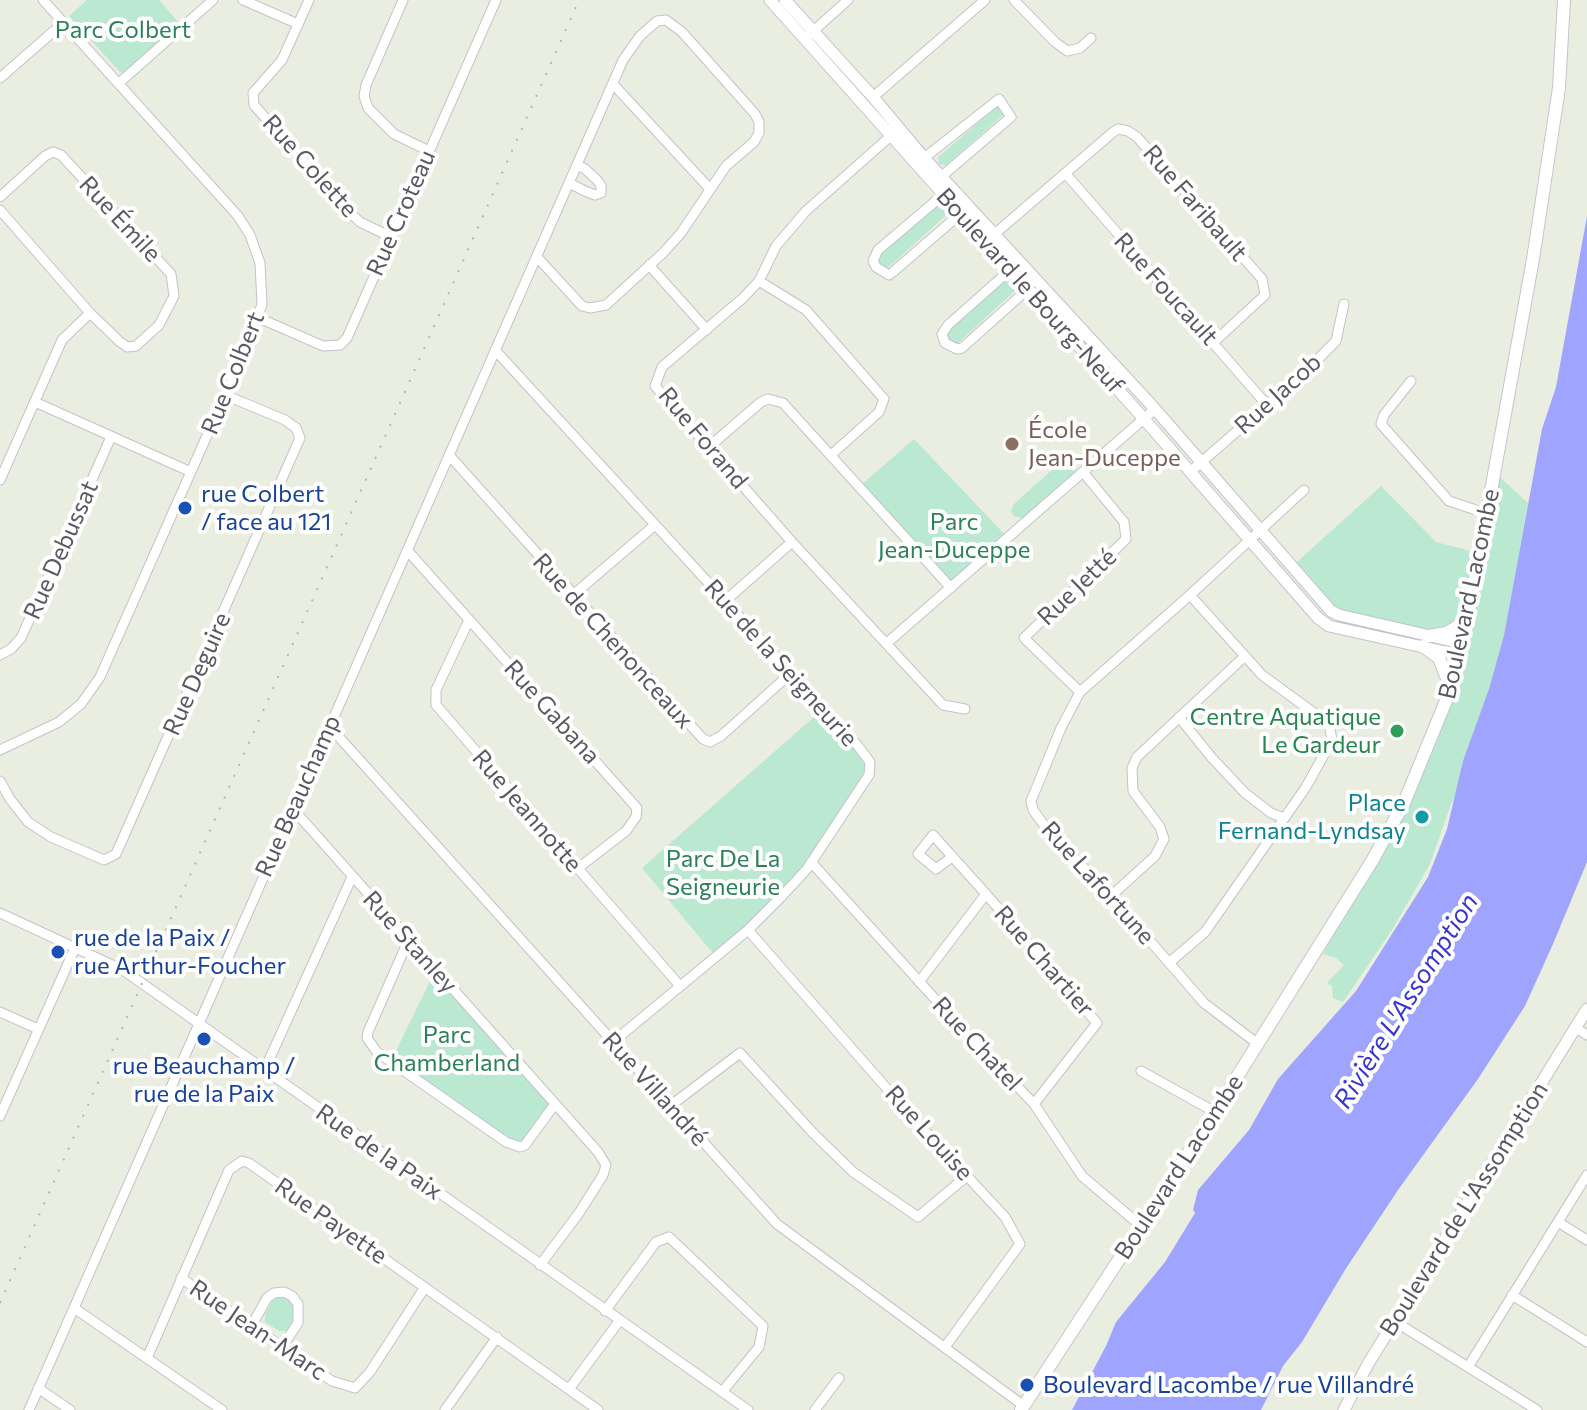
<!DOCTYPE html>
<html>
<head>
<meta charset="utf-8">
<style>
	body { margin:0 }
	canvas { display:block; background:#eaeee0 }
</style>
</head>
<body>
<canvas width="1587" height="1410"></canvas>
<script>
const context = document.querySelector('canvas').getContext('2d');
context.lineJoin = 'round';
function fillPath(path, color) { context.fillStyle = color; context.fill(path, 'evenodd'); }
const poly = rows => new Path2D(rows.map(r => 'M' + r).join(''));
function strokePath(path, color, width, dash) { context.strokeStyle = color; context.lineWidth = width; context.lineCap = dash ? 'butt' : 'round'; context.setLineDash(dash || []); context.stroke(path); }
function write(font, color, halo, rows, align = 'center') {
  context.font = font + ' Commissioner,sans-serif'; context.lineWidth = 8; context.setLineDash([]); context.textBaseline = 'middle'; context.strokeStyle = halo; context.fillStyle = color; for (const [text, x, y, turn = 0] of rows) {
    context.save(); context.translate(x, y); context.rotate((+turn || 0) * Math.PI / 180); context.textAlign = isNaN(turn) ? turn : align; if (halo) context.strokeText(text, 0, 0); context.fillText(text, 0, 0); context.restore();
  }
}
const green = poly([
	[87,0,159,0,179,23,126,72,121,73,69,16],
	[999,105,1003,108,1003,115,946,165,939,164,938,157],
	[945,201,951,211,891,265,886,268,880,267,876,260,881,252,939,202],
	[1008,275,1019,283,1018,288,958,343,951,344,946,336,947,330],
	[914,439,1008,538,951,588,860,486],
	[1062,461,1069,461,1077,467,1073,474,1022,518,1014,516,1011,511,1014,504],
	[1491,469,1528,503,1504,635,1489,689,1460,786,1451,804,1430,864,1392,930,1343,1002,1333,998,1332,986,1327,983,1344,965,1336,958,1323,954,1390,831,1450,691,1468,602,1453,623,1427,631,1338,609,1297,562,1381,486,1436,542,1475,552],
	[823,709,859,746,871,770,805,871,716,957,642,868],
	[435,971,555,1105,519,1146,391,1061],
	[282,1294,292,1299,298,1312,290,1327,286,1331,279,1331,265,1322,265,1314,275,1296]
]);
const water = poly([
	[1587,216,1587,862,1553,944,1525,1006,1478,1079,1398,1190,1345,1270,1302,1342,1283,1366,1261,1410,1072,1410,1106,1346,1116,1322,1165,1262,1195,1213,1193,1210,1198,1190,1249,1130,1278,1079,1356,991,1428,877,1447,829,1463,761,1489,689,1504,635,1542,429,1556,387]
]);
const minor = poly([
	[243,0,298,24],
	[309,0,282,60,253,93,254,105,348,211,360,222,391,237],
	[403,0,366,85,364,96,368,108,394,134,429,151],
	[1014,0,1055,42,1067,51,1080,48,1091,38],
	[810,34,848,0],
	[0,78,63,23],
	[119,83,213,0],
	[613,84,710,189],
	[873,97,985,0],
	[894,133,806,211,776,246,759,281,743,298,662,367,655,386,792,542,943,705,965,709],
	[924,158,999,99,1011,117,942,176],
	[1065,173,1267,405],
	[569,183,587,192,595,195,601,193,601,186,598,181,585,169,577,165],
	[944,194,878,250,873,261,876,267,889,275,893,272,960,214],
	[0,197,45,156,53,152,61,155,171,274,174,296,159,325,136,346,127,347,119,341,90,313,0,210],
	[990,238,1112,133,1118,129,1128,131,1137,137,1262,279,1265,295,1214,342],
	[649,265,707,330],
	[1010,270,948,325,942,334,945,343,957,349,962,348,1028,289],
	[759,281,806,310,884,399,879,412,831,455],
	[259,318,323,346,340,345,347,338,496,0],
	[495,350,858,746,870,762,869,775,807,869,782,896,748,930,613,1042],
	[1411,381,1384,415,1381,424,1449,501,1488,514],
	[35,402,191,472],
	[710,446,761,402,768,399,783,403,951,588],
	[449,455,703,739,710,742,721,736,791,673],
	[1190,472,1305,372,1336,341,1344,304],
	[0,480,62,340,90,313],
	[407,550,637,808,636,817,626,831,577,869],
	[573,595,655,525],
	[725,601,792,542],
	[469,620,436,690,436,705,680,986],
	[887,643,1155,409],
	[0,655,11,649,21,638,111,437],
	[1080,692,1024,638,1126,539,1124,522,1083,472],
	[1179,717,1212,758,1245,793,1271,813,1284,818],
	[329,726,777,1224,1024,1406],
	[0,750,59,722,81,704,100,677,252,334,262,304,260,263,250,235,238,216,43,0],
	[0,781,10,799,28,822,51,837,104,860,116,854,300,438,296,428,285,420,225,395],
	[293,809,598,1152,606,1165,603,1175,579,1213,540,1265],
	[952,857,936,869,918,854,933,835,986,894,1097,1023,1034,1104],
	[811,862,955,1021,1034,1104,1082,1176,1141,1226],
	[1111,896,1155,856,1164,839,1160,827,1133,791,1132,768,1137,757,1244,657],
	[0,913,123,970,748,1410],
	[748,930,903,1107,1005,1217,1020,1244,945,1347],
	[408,941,368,1032,367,1038,377,1052,506,1142,520,1147,525,1145,555,1104],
	[1170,962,1205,932,1306,787,1332,740,1329,724,1262,675,1190,595],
	[919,982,986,894],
	[0,1012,38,1029],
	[1576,1028,1587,1035],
	[1258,1044,1204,1003,1111,896,1047,829,1033,810,1031,801,1061,728,1080,692,1190,595,1304,490],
	[264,1071,352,877],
	[1141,1071,1215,1112],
	[670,1106,740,1053,813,1133,853,1172,918,1217,967,1176],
	[0,1116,75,948],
	[1558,1222,1587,1240],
	[181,1278,332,1381,355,1388,370,1372,425,1287],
	[1512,1295,1587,1342],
	[74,1308,222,1410],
	[605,1311,656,1242,669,1237,763,1326,759,1347,722,1392],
	[1394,1321,1537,1410],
	[252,1325,267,1298,274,1293,284,1292,292,1296,298,1304,298,1323,282,1347],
	[147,1358,229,1170,242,1161,249,1163,598,1410],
	[1468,1367,1587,1175],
	[38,1388,70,1410],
	[569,1389,620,1320],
	[29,1410,623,60,640,36,657,21,666,20,682,32,755,114,759,122,759,133,754,142,726,166,681,233,663,253,606,305,590,308,582,306,537,257],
	[445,1410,497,1337],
	[815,1410,839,1378]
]);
const tertiary = poly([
	[770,0,1137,411,1318,618,1329,626,1459,655],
	[785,0,873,97,924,158,1155,409,1331,611,1339,615,1461,643],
	[1344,1410,1368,1364,1587,1009]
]);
const secondary = poly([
	[1429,636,1446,633,1457,627,1465,616],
	[1423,646,1439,658,1450,686],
	[1021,1410,1215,1112,1372,861,1404,803,1450,691,1472,596,1533,259,1559,88,1564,0]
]);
const rail = poly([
	[0,1303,579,0]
]);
const markers = [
	[1012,444,8,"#8d6e63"],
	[185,508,8,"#1a4fb4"],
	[1397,731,8,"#2e9e5b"],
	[1422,817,8,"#0f9aa8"],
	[58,952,8,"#1a4fb4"],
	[204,1039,8,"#1a4fb4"],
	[1027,1385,8,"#1a4fb4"]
];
const parkNames = [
	["Parc Colbert",123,30],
	["Parc",954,522],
	["Jean-Duceppe",954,550],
	["Parc De La",723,859],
	["Seigneurie",723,887],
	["Parc",447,1035],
	["Chamberland",447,1063]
];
const streetNames = [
	["Rue Colette",310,166,48],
	["Rue Faribault",1195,203,49],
	["Rue Croteau",401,213,-66],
	["Rue Émile",120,219,47],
	["Rue Foucault",1166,289,48],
	["Boulevard le Bourg-Neuf",1030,291,48],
	["Rue Colbert",233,373,-68],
	["Rue Jacob",1278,394,-42],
	["Rue Forand",703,438,50],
	["Rue Debussat",61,550,-66],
	["Rue Jetté",1077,587,-44],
	["Boulevard Lacombe",1469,594,-78],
	["Rue de Chenonceaux",613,641,48],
	["Rue de la Seigneurie",781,663,48],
	["Rue Deguire",197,674,-66],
	["Rue Gabana",552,712,48],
	["Rue Beauchamp",298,796,-66],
	["Rue Jeannotte",527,811,49],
	["Rue Lafortune",1098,883,48],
	["Rue Stanley",410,942,48],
	["Rue Chartier",1044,961,49],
	["Rue Chatel",977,1044,47],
	["Rue Villandré",655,1089,48],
	["Rue Louise",929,1133,48],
	["Rue de la Paix",379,1152,35],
	["Boulevard Lacombe",1179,1167,-57],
	["Boulevard de L'Assomption",1464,1209,-58],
	["Rue Payette",331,1221,35],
	["Rue Jean-Marc",258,1330,34]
];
const educationNames = [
	["École",1028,430],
	["Jean-Duceppe",1028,458]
];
const transitNames = [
	["rue Colbert",201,494],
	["/ face au 121",201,522],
	["rue de la Paix /",74,938],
	["rue Arthur-Foucher",74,966],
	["rue Beauchamp /",204,1066,"center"],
	["rue de la Paix",204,1094,"center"],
	["Boulevard Lacombe / rue Villandré",1043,1385]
];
const leisureNames = [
	["Centre Aquatique",1381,717],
	["Le Gardeur",1381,745]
];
const cultureNames = [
	["Place",1406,803],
	["Fernand-Lyndsay",1406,831]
];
const waterNames = [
	["Rivière L'Assomption",1406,1001,-58]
];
fillPath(green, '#bae8d1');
fillPath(water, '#9fa5ff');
strokePath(minor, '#c4c2cb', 11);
strokePath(tertiary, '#c4c2cb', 13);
strokePath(secondary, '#c6c4cf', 14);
strokePath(minor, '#fff', 9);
strokePath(tertiary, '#fff', 11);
strokePath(secondary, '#fff', 12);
strokePath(rail, '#b7b7b8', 2, [2, 10]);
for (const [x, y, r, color] of markers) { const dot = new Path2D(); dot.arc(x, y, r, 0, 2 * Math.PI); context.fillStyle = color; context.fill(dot); strokePath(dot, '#fff', 3); }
write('24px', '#2b815a', '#fff', parkNames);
write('24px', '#5a5963', '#fff', streetNames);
write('24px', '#785e54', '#fff', educationNames, 'left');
write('24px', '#164399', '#fff', transitNames, 'left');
write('24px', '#27864d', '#fff', leisureNames, 'right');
write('24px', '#0d838f', '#fff', cultureNames, 'right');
write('italic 26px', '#3836ce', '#fff', waterNames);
</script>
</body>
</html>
